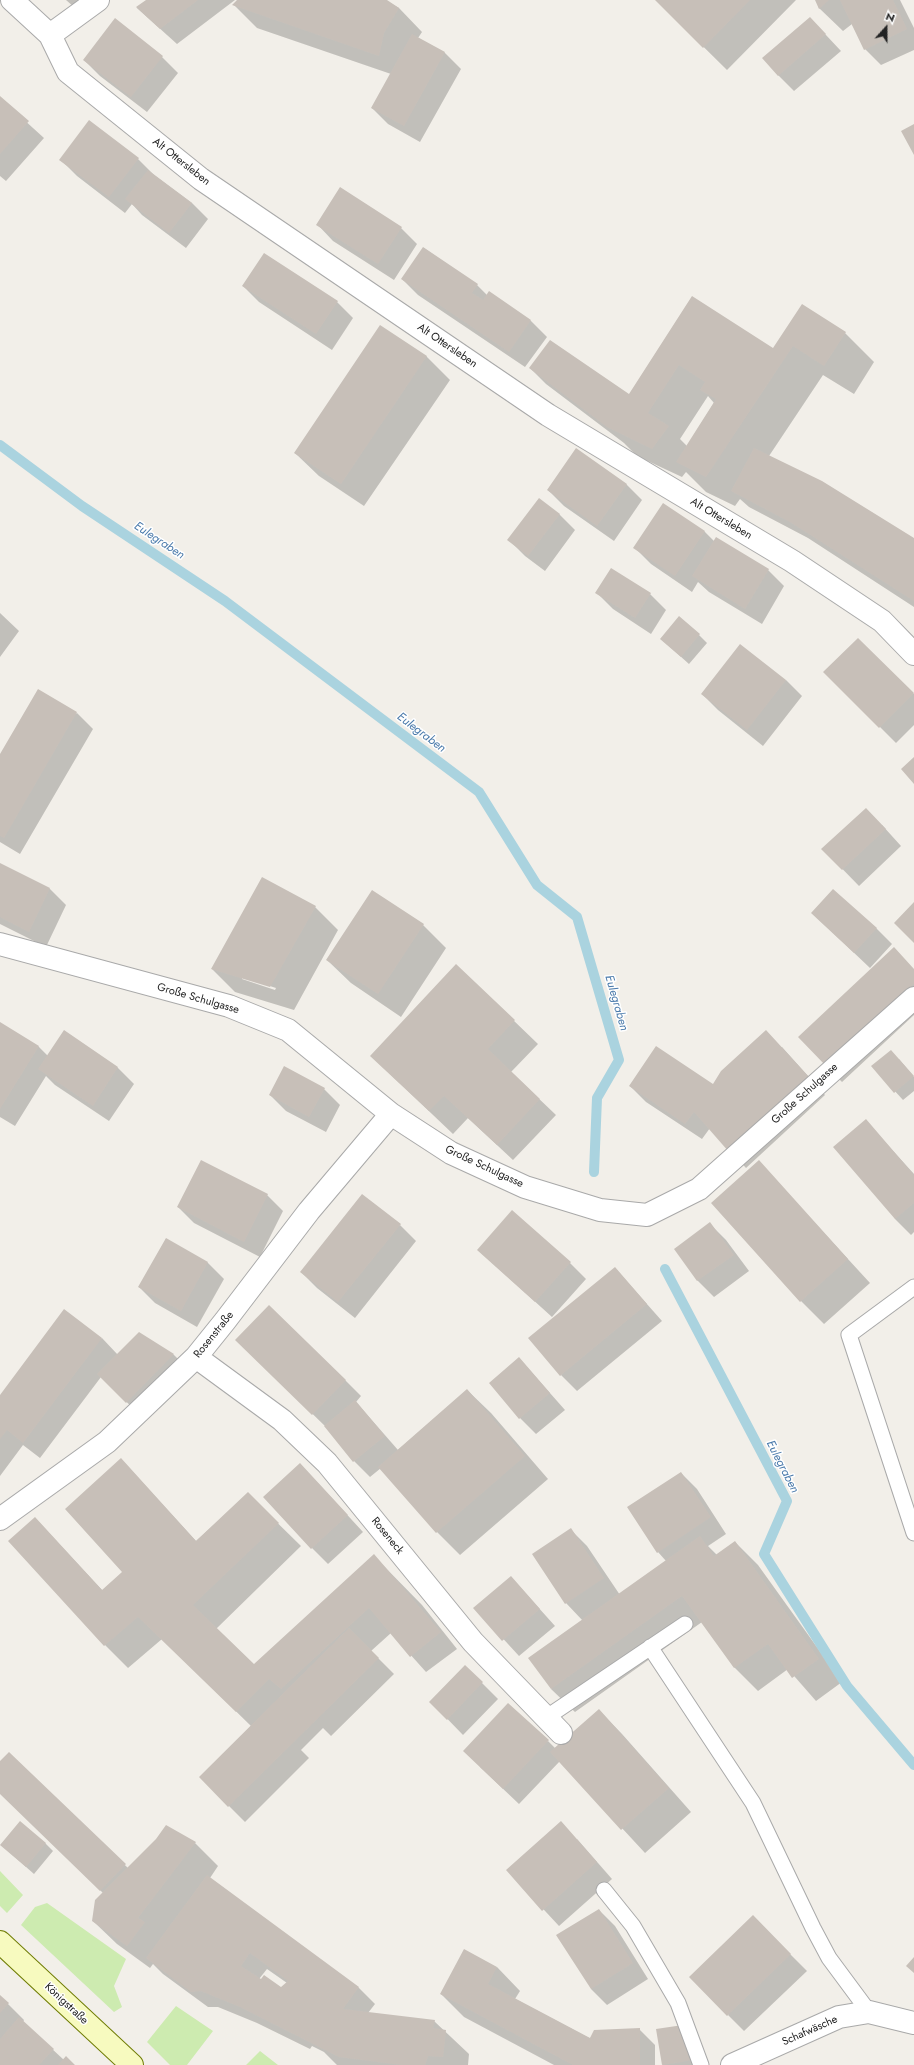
<!DOCTYPE html>
<html>
<head>
<meta charset="utf-8">
<style>
	body { margin:0 }
	#map { position:relative; width:914px; height:2065px; overflow:hidden; background:#f2efe9; font-family:Jost,sans-serif }
	canvas { display:block }
	.north { position:absolute; left:866px; top:8px; width:40px; height:40px; -webkit-text-stroke:3px #fff; paint-order:stroke; rotate:21deg; font-size:11px; font-weight:700; line-height:16px; text-align:center; color:#222 }
	.north::after { content:''; display:block; margin:auto; width:14px; height:18px; background:#222; clip-path:polygon(50% 0,100% 100%,50% 72%,0 100%) }
</style>
</head>
<body>
<div id="map">
<canvas width="914" height="2065"></canvas>
<div class="north">N</div>
</div>
<script>
const context = document.querySelector('canvas').getContext('2d');
context.lineJoin = 'round';
function fillPath(path, color) { context.fillStyle = color; context.fill(path, 'evenodd'); }
const poly = rows => new Path2D(rows.map(r => 'M' + r).join(''));
function strokePath(path, color, width, dash) { context.strokeStyle = color; context.lineWidth = width; context.lineCap = dash ? 'butt' : 'round'; context.setLineDash(dash || []); context.stroke(path); }
function write(font, color, halo, rows, align = 'center') {
  context.font = font + ' Jost,sans-serif'; context.lineWidth = 3; context.setLineDash([]); context.textBaseline = 'middle'; context.strokeStyle = halo; context.fillStyle = color; for (const [text, x, y, turn = 0] of rows) {
    context.save(); context.translate(x, y); context.rotate((+turn || 0) * Math.PI / 180); context.textAlign = isNaN(turn) ? turn : align; if (halo) context.strokeText(text, 0, 0); context.fillText(text, 0, 0); context.restore();
  }
}
const grass = poly([
	[0,1871,23,1895,7,1913,0,1906],
	[47,1903,126,1959,114,1986,122,2007,114,2012,21,1925,35,1907],
	[176,2006,213,2031,187,2065,170,2065,147,2042],
	[260,2051,278,2065,246,2065]
]);
const shadow = poly([
	[66,0,96,0,83,15],
	[148,0,235,0,177,44,137,8],
	[238,0,385,0,399,8,422,32,418,38,445,53,461,69,420,142,388,124,372,108,391,74,257,28,234,5],
	[656,0,796,0,727,70],
	[816,0,900,0,914,28,914,50,881,65,865,49,852,24,843,31,819,8],
	[810,18,841,51,794,91,778,75],
	[115,20,162,57,178,73,147,112,100,76,84,60],
	[0,98,44,138,6,181,0,176],
	[138,159,154,175,192,203,208,219,186,248,142,215,132,204,125,213,77,176,61,160],
	[317,224,401,228,417,244,394,280,333,241],
	[424,248,477,285,487,295,489,293,531,321,547,337,525,367,418,295,402,279],
	[243,286,337,302,353,318,332,350,259,302],
	[692,297,773,350,845,333,874,362,854,394,823,375,769,456,914,540,914,607,808,538,749,507,740,499,735,506,706,492,686,472,682,477,637,456,624,443,546,384,530,368,629,395],
	[708,396,714,403,687,446,680,439],
	[426,356,450,380,364,506,319,476,295,453],
	[626,484,642,500,614,541,564,506,548,490],
	[663,505,705,532,714,541,768,570,784,586,762,624,709,592,698,582,692,592,651,564,635,548],
	[559,514,575,530,545,571,525,556,509,540],
	[597,593,650,594,666,610,651,634,613,609],
	[0,613,19,631,0,657],
	[699,635,707,643,689,664,661,639],
	[858,639,914,694,914,725,896,743,825,672],
	[786,680,802,696,763,746,718,710,702,694],
	[77,713,93,729,20,854,0,842,0,757],
	[882,825,901,846,859,886,823,849],
	[0,865,50,889,66,905,46,947,0,924],
	[372,892,423,925,446,948,401,1017,351,983,327,960],
	[315,907,338,930,294,1010,235,992,212,969],
	[242,977,276,988,275,990,242,979],
	[812,913,876,928,892,944,870,968],
	[457,966,538,1044,511,1072,556,1115,513,1160,468,1118,453,1134,371,1056],
	[914,969,914,1015,842,1082,826,1066],
	[0,1023,39,1047,48,1056,64,1032,118,1068,134,1084,109,1121,55,1085,46,1076,15,1126,0,1117],
	[782,1047,825,1095,746,1168,710,1128,702,1139,646,1102,630,1086,713,1085],
	[899,1059,914,1077,914,1091,903,1100,872,1066],
	[324,1089,340,1105,326,1132,286,1111,270,1095],
	[866,1121,914,1174,914,1232,911,1235,895,1219],
	[758,1161,870,1283,824,1324,801,1301],
	[267,1195,283,1211,260,1257,194,1223,178,1207],
	[710,1224,726,1240,749,1271,714,1297,698,1281,675,1249],
	[400,1225,416,1241,355,1318,317,1288,301,1272],
	[166,1239,208,1263,224,1279,197,1327,155,1303,139,1287],
	[478,1250,570,1263,586,1279,552,1317],
	[615,1268,662,1321,577,1391,561,1375],
	[139,1333,174,1355,190,1371,143,1418,101,1377,40,1458,23,1445,0,1476,0,1396,102,1338,118,1355],
	[253,1356,345,1380,361,1396,356,1402,398,1450,467,1390,491,1413,548,1479,460,1555,437,1532,381,1468,370,1477,354,1461,327,1428],
	[519,1358,565,1410,536,1434,520,1418],
	[121,1459,196,1541,248,1494,301,1546,216,1629,254,1665,374,1556,422,1605,457,1649,426,1672,391,1633,371,1651,394,1674,331,1736,323,1728,301,1750,309,1758,245,1822,200,1777,251,1726,162,1639,128,1668,105,1645,35,1518,103,1591,124,1572],
	[681,1473,697,1489,726,1534,708,1546,717,1555,735,1542,758,1565,842,1682,816,1701,788,1669,758,1691,734,1667,702,1622,575,1712,551,1689,583,1621,566,1603,571,1530,587,1546,620,1595,666,1561,658,1552],
	[316,1481,363,1532,328,1564,312,1548],
	[511,1577,555,1626,519,1656,475,1608],
	[465,1666,498,1699,463,1735,431,1702],
	[599,1710,622,1734,691,1812,645,1853,560,1761,519,1804,480,1767,548,1741,555,1748],
	[9,1753,128,1868,195,1843,218,1866,210,1878,359,1988,375,2004,368,2013,434,2021,469,2054,468,2065,337,2065,324,2052,312,2046,310,2049,257,2023,218,2007,208,2007,163,1974,153,1964,150,1968,117,1944,93,1921,103,1893,0,1793,0,1762],
	[267,1969,287,1983,281,1988,259,1979],
	[577,1839,612,1879,559,1926,507,1870],
	[45,1843,53,1851,34,1874,1,1845],
	[599,1910,615,1926,648,1979,607,2005,591,1989],
	[769,1933,807,1971,744,2031,728,2015],
	[497,1967,520,1991,515,1999,589,2038,639,2029,655,2045,655,2065,554,2065,464,2017,441,1994],
	[0,1996,24,2020,23,2022,64,2060,74,2065,0,2065],
	[658,2030,705,2065,663,2065]
]);
const stream = poly([
	[0,445,82,506,225,601,479,792,537,885,577,917,619,1060,597,1098,594,1172],
	[665,1269,787,1501,764,1554,847,1686,914,1765]
]);
const building = poly([
	[146,0,198,0,160,29,136,7],
	[237,0,387,0,399,8,384,33,379,56,232,5],
	[655,0,750,0,703,48],
	[815,0,829,0,819,9],
	[840,0,893,0,907,29,864,50],
	[810,17,826,34,778,76,762,58],
	[115,18,163,56,131,97,83,60],
	[412,34,445,52,404,126,371,108],
	[0,96,29,121,0,154],
	[89,120,139,158,109,197,59,160],
	[914,124,914,155,901,131],
	[148,170,192,203,169,233,125,199],
	[340,187,402,227,378,264,316,225],
	[423,247,478,284,472,293,483,300,489,291,531,320,509,352,401,279],
	[264,253,338,301,316,334,242,286],
	[692,296,773,348,802,304,846,332,824,366,793,346,706,477,676,462,716,399,700,390,705,382,679,365,648,413,669,426,652,449,607,427,529,368,550,340,629,394],
	[380,325,427,356,341,484,294,453],
	[576,448,627,484,597,526,547,490],
	[754,448,822,481,914,538,914,601,790,522,731,491],
	[539,498,560,514,528,556,507,540],
	[663,503,705,531,675,576,633,548],
	[716,537,769,569,745,609,692,576],
	[611,568,651,593,635,618,595,593],
	[679,616,700,634,681,657,660,639],
	[858,638,914,693,879,728,823,672],
	[740,644,786,680,747,730,701,694],
	[38,689,77,712,4,838,0,836,0,754],
	[914,757,914,784,901,769],
	[866,808,886,829,842,870,821,849],
	[0,863,50,888,29,932,0,917],
	[262,877,316,906,270,987,211,969],
	[833,889,877,928,854,953,811,913],
	[372,890,424,924,378,994,326,960],
	[914,902,914,943,894,923],
	[894,947,914,969,914,984,826,1066,798,1037],
	[456,964,515,1020,488,1049,540,1099,497,1145,444,1096,429,1111,370,1056],
	[0,1022,39,1046,0,1109],
	[64,1030,118,1067,93,1106,38,1069],
	[766,1030,810,1078,729,1152,694,1112,685,1124,629,1086,656,1046,713,1084,721,1071],
	[891,1050,914,1076,894,1093,871,1066],
	[284,1066,325,1088,309,1117,269,1095],
	[866,1119,914,1175,914,1203,895,1219,833,1147],
	[201,1160,268,1194,244,1242,177,1207],
	[759,1160,848,1259,800,1302,711,1203],
	[362,1194,401,1224,338,1302,300,1272],
	[512,1210,571,1262,535,1302,477,1250],
	[710,1222,734,1255,697,1281,674,1249],
	[166,1238,208,1262,181,1311,138,1287],
	[615,1267,647,1304,560,1376,528,1338],
	[269,1305,346,1380,312,1415,235,1340],
	[64,1309,102,1338,23,1443,7,1430,0,1439,0,1395],
	[139,1332,174,1354,126,1403,97,1374],
	[519,1357,550,1393,519,1419,489,1383],
	[467,1389,525,1456,436,1533,378,1467],
	[355,1400,385,1436,353,1462,324,1426],
	[121,1458,196,1541,248,1492,279,1523,193,1605,254,1664,374,1554,441,1632,410,1657,369,1608,281,1689,269,1679,236,1712,138,1617,104,1646,8,1541,35,1517,102,1590,122,1572,65,1509],
	[300,1463,348,1515,311,1549,263,1497],
	[681,1472,711,1517,657,1553,627,1507],
	[571,1528,604,1578,565,1604,532,1554],
	[700,1536,714,1556,735,1541,819,1659,792,1678,768,1644,734,1668,682,1596,551,1689,528,1658],
	[511,1576,540,1609,502,1641,473,1608],
	[349,1628,379,1658,228,1807,199,1777],
	[465,1665,483,1682,447,1720,429,1702],
	[508,1703,549,1740,503,1789,463,1751],
	[599,1709,669,1788,621,1830,550,1752],
	[9,1752,126,1864,100,1891,0,1794,0,1761],
	[20,1821,46,1843,26,1867,0,1845],
	[561,1821,597,1862,542,1911,506,1870],
	[166,1825,196,1842,138,1918,145,1922,127,1946,92,1921,95,1900,156,1839],
	[207,1875,359,1987,343,2009,435,2020,433,2028,446,2030,443,2057,428,2056,425,2065,402,2065,339,2057,240,2007,201,1991,191,1992,146,1958],
	[250,1953,288,1981,281,1987,264,1975,261,1979,241,1966],
	[599,1909,633,1963,591,1989,556,1935],
	[753,1915,791,1954,727,2016,689,1977],
	[464,1949,497,1967,488,1984,590,2038,594,2030,640,2028,640,2065,573,2065,440,1994],
	[914,1957,914,1973,906,1966],
	[0,1995,9,2003,0,2013],
	[19,2017,54,2049,39,2065,0,2065,0,2039],
	[683,2025,699,2059,662,2065,656,2029],
	[66,2056,75,2065,58,2065]
]);
const lane = poly([
	[914,1287,849,1335,914,1533],
	[650,1647,753,1803,813,1928,829,1958,869,2012],
	[547,1717,685,1624],
	[604,1890,633,1926,678,2003,701,2065]
]);
const street = poly([
	[12,0,50,35,68,72,201,179,548,415,792,561,882,621,914,654],
	[50,35,98,0],
	[0,944,229,1006,288,1030,391,1114,451,1153,525,1187,600,1210,647,1215,699,1189,914,998],
	[196,1357,282,1420,327,1463,473,1642,561,1733],
	[0,1519,107,1442,196,1357,225,1321,309,1211,391,1114],
	[732,2065,839,2017,869,2012,914,2023]
]);
const secondary = poly([
	[0,1942,132,2065]
]);
const streetNames = [
	["Alt Ottersleben",181,162,38],
	["Alt Ottersleben",447,346,34],
	["Alt Ottersleben",721,519,31],
	["Große Schulgasse",198,999,16],
	["Große Schulgasse",805,1094,-42],
	["Große Schulgasse",484,1167,25],
	["Rosenstraße",214,1335,-51],
	["Roseneck",387,1536,51],
	["Königstraße",66,2004,43],
	["Schafwäsche",810,2031,-24]
];
const waterNames = [
	["Eulegraben",159,541,33],
	["Eulegraben",421,733,37],
	["Eulegraben",616,1003,74],
	["Eulegraben",782,1467,63]
];
fillPath(grass, '#cdebb0');
fillPath(shadow, '#0003');
strokePath(stream, '#aad3df', 10);
fillPath(building, '#c7bfb8');
strokePath(lane, '#a9a9a9', 17);
strokePath(street, '#a9a9a9', 24);
strokePath(secondary, '#707d05', 24);
strokePath(lane, '#fff', 15);
strokePath(street, '#fff', 22);
strokePath(secondary, '#f7fabf', 22);
write('11px', '#222', '#fff', streetNames);
write('italic 12px', '#4a7aab', '#fff', waterNames);
</script>
</body>
</html>
